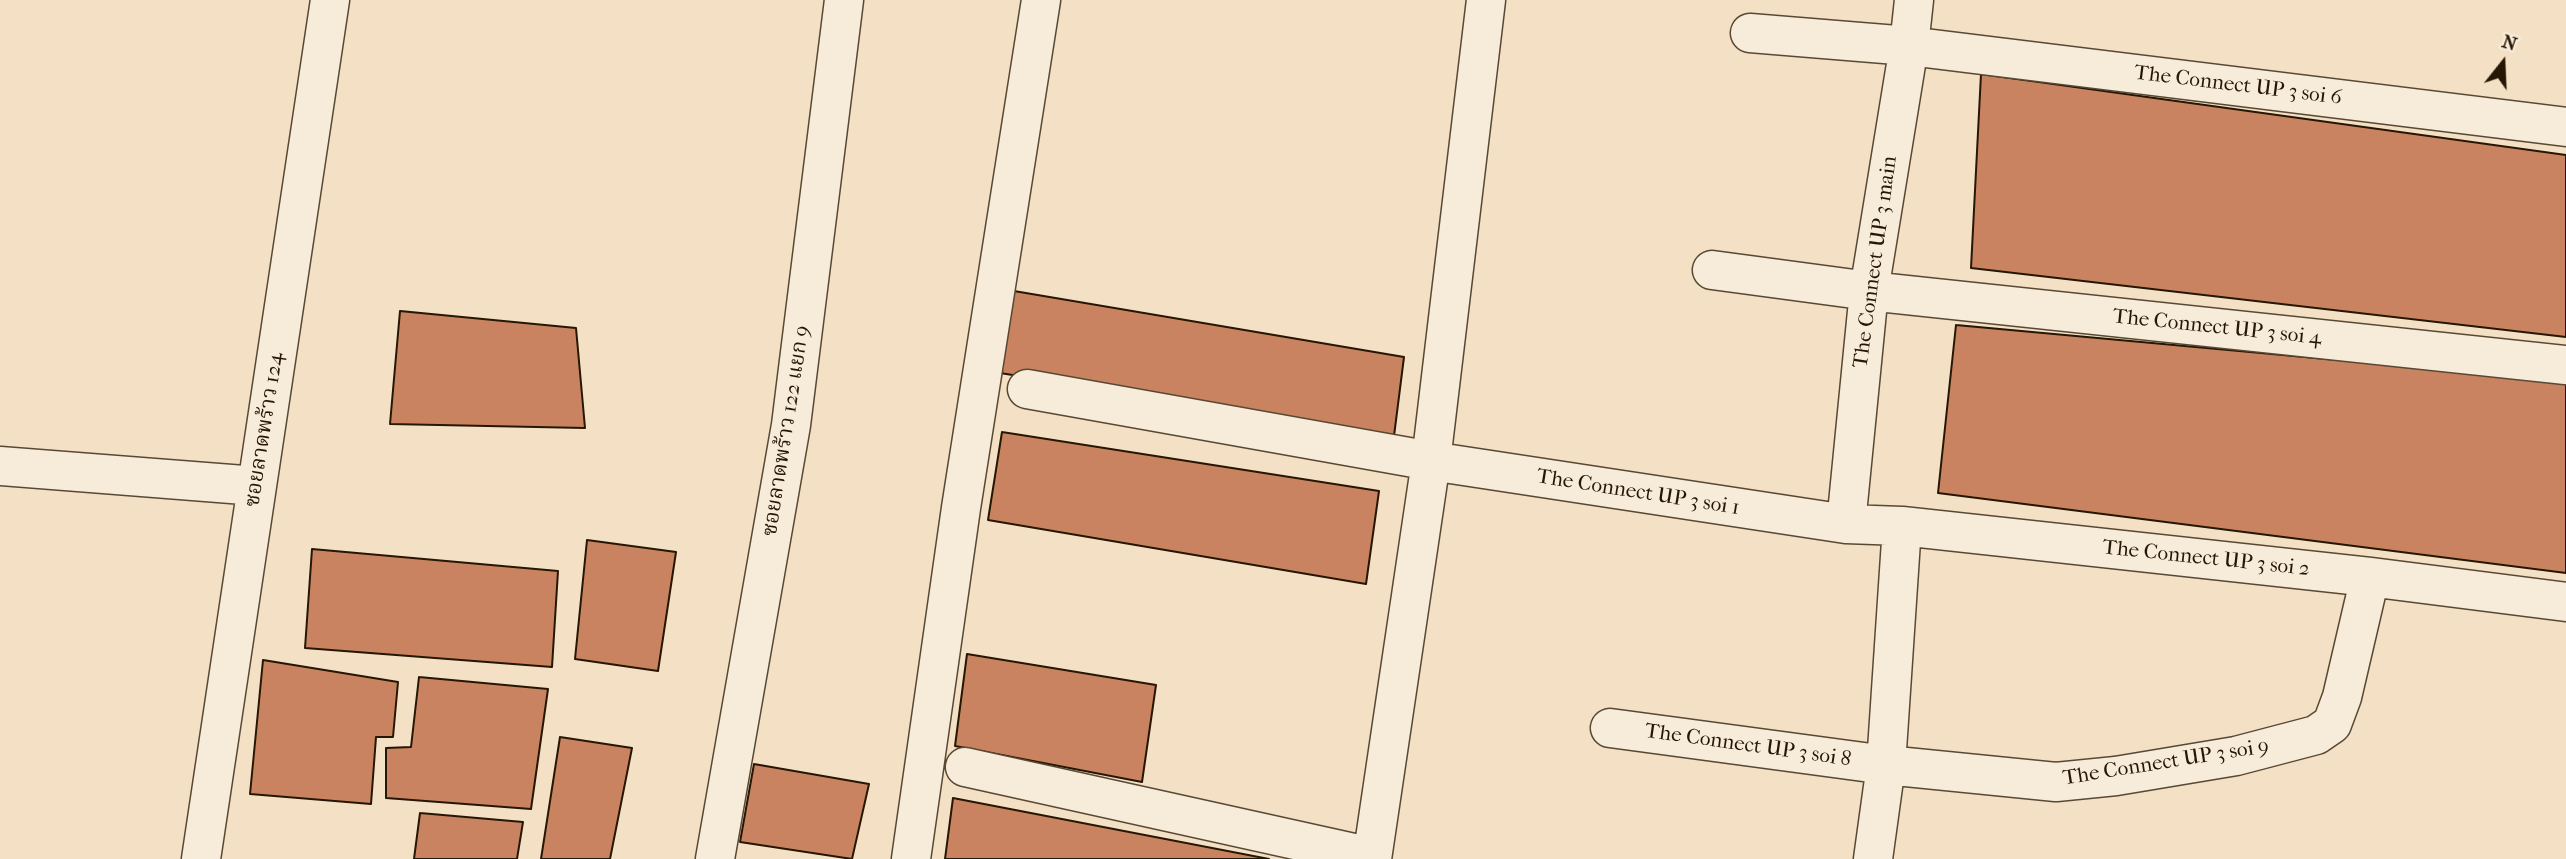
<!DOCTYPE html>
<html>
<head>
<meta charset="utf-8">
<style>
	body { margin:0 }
	#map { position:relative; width:2566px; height:859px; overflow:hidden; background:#f3e0c5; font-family:"IM FELL French Canon",serif }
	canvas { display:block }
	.north { position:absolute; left:2468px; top:28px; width:70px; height:70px; -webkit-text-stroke:5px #f7ebd9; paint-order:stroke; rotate:18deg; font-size:19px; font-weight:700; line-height:28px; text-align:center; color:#251703 }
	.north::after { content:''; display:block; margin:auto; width:24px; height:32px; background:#251703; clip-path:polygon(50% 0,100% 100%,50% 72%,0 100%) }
</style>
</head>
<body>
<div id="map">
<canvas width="2566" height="859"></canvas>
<div class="north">N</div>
</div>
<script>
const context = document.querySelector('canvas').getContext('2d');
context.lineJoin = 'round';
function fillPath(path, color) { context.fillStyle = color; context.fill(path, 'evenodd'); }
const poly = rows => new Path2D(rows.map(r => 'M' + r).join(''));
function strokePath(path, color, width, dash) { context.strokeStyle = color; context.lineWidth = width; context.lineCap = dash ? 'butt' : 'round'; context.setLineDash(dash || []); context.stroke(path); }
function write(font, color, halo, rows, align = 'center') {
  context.font = font + ' "IM FELL French Canon","Noto Serif Thai",serif'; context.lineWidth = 5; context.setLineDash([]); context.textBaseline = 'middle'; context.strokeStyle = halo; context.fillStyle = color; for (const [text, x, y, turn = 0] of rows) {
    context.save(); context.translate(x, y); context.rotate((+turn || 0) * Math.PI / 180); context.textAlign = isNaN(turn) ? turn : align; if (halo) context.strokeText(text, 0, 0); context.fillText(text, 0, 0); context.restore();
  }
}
const building = poly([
	[1981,74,2566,155,2566,337,1971,268,1981,74],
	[1014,291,1404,357,1394,436,1000,373,1014,291],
	[400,311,576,328,585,428,390,424,400,311],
	[1956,325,2566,381,2566,573,1938,493,1956,325],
	[1002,432,1379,491,1366,584,988,520,1002,432],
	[587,540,676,552,658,671,575,659,587,540],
	[312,549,558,571,552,667,305,648,312,549],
	[967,654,1156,685,1142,782,955,746,967,654],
	[263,660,398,682,393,737,376,737,371,804,250,794,263,660],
	[419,677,548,689,531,809,386,798,386,748,411,747,419,677],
	[560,737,632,748,610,859,541,859,560,737],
	[754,764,869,784,852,859,740,842,754,764],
	[953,798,1269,859,945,859,953,798],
	[420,813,523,822,517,859,414,859,420,813]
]);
const minor = poly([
	[1750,33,1909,46,2566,127],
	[1712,270,1869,291,2566,365],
	[1027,389,1431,461,1846,524,1902,526,2370,577,2566,602],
	[0,466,257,486],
	[1846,524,1869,291,1909,46,1914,0],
	[1610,728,1886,765,2056,782,2116,776,2236,756,2316,735,2332,724,2342,697,2370,577],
	[965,767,1372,857],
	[201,859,330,0],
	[715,859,791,425,844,0],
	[911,859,961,508,1041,0],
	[1372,859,1431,461,1486,0],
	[1873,859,1886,765,1902,526]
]);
const streetNames = [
	["The Connect UP 3 soi 6",2238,86,7],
	["The Connect UP 3 main",1876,262,-82],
	["The Connect UP 3 soi 4",2217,328,6],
	["ซอยลาดพร้าว 124",265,430,-81],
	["ซอยลาดพร้าว 122 แยก 9",787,431,-81],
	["The Connect UP 3 soi 1",1638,493,9],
	["The Connect UP 3 soi 2",2206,559,6],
	["The Connect UP 3 soi 8",1748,746,8],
	["The Connect UP 3 soi 9",2166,763,-9]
];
fillPath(building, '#ca8361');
strokePath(building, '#251703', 2);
strokePath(minor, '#584934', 41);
strokePath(minor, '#f7ebd9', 38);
write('21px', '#251703', '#f7ebd9', streetNames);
</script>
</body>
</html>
